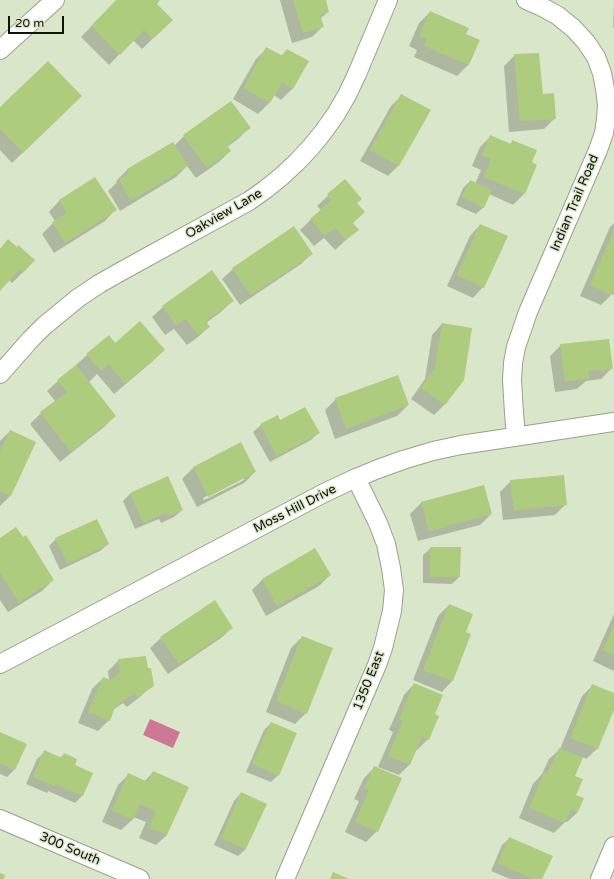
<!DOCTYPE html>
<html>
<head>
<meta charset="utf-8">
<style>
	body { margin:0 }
	#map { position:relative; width:614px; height:879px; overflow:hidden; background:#dae6ca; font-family:"Varela Round",sans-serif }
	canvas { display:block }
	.scale { position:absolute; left:8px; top:16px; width:56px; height:18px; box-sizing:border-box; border:2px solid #0f130a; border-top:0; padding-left:5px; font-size:12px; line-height:14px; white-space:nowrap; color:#0f130a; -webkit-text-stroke:3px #dae6ca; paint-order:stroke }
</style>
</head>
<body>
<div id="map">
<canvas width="614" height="879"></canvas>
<div class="scale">20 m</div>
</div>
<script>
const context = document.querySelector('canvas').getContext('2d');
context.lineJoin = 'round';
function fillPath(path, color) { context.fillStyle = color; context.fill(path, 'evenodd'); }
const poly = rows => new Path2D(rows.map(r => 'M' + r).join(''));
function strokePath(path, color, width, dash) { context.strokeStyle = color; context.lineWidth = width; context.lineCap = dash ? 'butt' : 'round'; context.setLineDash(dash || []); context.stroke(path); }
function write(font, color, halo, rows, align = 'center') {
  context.font = font + ' "Varela Round",sans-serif'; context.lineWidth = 3; context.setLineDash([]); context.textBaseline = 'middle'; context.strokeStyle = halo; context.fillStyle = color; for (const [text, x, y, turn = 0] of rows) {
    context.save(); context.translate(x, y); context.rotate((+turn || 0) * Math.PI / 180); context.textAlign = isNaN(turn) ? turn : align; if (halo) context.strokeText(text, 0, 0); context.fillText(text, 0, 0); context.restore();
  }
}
const water = poly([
	[150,719,180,732,173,748,143,735]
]);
const shadow = poly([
	[117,0,159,0,155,4,172,20,142,49,133,40,109,65,81,37],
	[280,0,325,0,328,12,320,19,322,27,312,37,292,43],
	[614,0,614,28,613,28],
	[430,12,465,34,479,41,468,65,457,76,414,57,417,50,409,46,419,23],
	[267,48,281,56,287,50,308,62,292,89,281,100,274,95,269,103,258,114,233,99,256,59],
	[515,55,542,95,555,118,544,129,509,132,504,66],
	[402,95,399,165,388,176,360,161,391,106],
	[70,107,12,163,0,150,0,108],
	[249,128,238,139,227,147,230,151,219,162,196,178,187,166,176,177,120,211,108,191,117,182,116,181,127,170,172,143,174,146,184,136],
	[491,136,510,144,513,141,530,163,536,165,524,194,513,205,489,194,484,207,476,214,456,205,463,188,470,181,475,184,481,170,472,166,480,147],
	[95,178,115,210,105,221,54,253,42,234,55,221,49,212,59,201],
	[345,180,356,203,352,224,357,230,335,250,324,238,314,246,300,230,321,210,317,206],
	[614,223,614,295,612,294,601,305,580,296,610,227],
	[480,225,483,287,473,298,447,286,470,236],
	[8,241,23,272,12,283,9,280,0,290,0,249],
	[311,254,301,264,240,305,222,279,233,269],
	[233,300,222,311,206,323,209,327,198,337,187,345,174,329,165,335,152,317,163,307],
	[442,324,445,404,434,415,411,399,425,379,432,335],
	[109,336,115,344,163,350,153,361,114,394,97,374,88,383,115,416,104,427,60,462,30,424,41,413,56,402,47,391,87,355],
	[561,345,612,368,601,379,586,381,577,389,555,392,550,356],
	[336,399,408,405,397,416,335,439,325,410],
	[277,417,280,422,318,433,311,440,270,462,253,432,261,425],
	[10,431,35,443,10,496,0,506,0,441],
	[240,443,255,472,244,483,197,507,182,479,193,468],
	[244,477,244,480,204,500,203,498],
	[167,478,182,510,174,517,161,523,159,519,135,529,123,501,130,494],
	[511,481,566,504,555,515,503,520,500,492],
	[483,486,491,514,480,525,418,541,410,514,421,503],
	[0,539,53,580,42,591,8,612,0,600],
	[56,539,108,544,100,551,60,570,49,546],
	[431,548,460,548,459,577,452,584,423,583,423,555],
	[330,575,319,586,266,616,252,590,262,580],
	[449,605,465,633,470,635,452,681,442,692,413,680,438,616],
	[614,614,614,671,593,661],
	[232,628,221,638,168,674,150,648,161,638],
	[302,637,306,713,295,724,266,712,291,648],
	[119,660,147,670,152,685,141,696,127,707,123,703,113,710,109,720,98,731,78,723,92,689,103,678,109,680,108,671],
	[414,684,434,714,428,739,417,750,416,750,409,765,399,775,378,767,393,732,389,730,404,695],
	[592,686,614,694,614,707,597,749,586,759,582,757,574,776,575,795,578,812,567,822,565,822,554,833,519,818,533,784,542,774,549,759,560,749,582,696],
	[271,723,278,775,271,782,246,772,264,730],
	[0,733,14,770,7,777,0,774],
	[45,752,60,758,64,754,73,766,92,774,82,796,75,803,48,791,47,793,26,784,37,759],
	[375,767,377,831,366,842,345,832,359,801,354,799,364,778],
	[153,772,167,835,156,845,139,838,146,822,133,817,132,820,121,830,102,822,118,785,128,775,144,782],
	[241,793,246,849,238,856,214,845,234,801],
	[510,838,541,879,510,879,491,871,502,845]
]);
const building = poly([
	[116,0,160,0,157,4,173,20,153,39,144,30,120,55,91,26],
	[293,0,326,0,329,12,320,15,324,27,303,33],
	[430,11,469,28,466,34,480,40,469,65,424,46,427,39,419,36],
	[266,47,283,56,287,49,309,61,293,89,282,83,270,103,243,88],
	[539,53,543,94,554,93,556,119,520,121,514,54],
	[48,61,82,96,23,153,0,129,0,107],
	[401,94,431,110,399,166,370,150],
	[231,101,251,128,227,145,231,151,207,168,183,135],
	[490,135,511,144,512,140,537,150,532,162,537,165,525,194,484,177,491,159,482,155],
	[173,142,188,166,131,201,119,180,129,173,127,169],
	[95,177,117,210,65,243,52,222,67,213,59,200],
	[345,179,362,199,357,203,365,212,353,223,359,230,346,240,335,228,325,236,310,219,332,200,327,194],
	[470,180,492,190,484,208,462,197],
	[480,224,508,236,484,288,457,275],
	[294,226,313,254,251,295,232,268],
	[614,230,614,291,612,295,590,285],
	[8,239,17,247,18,245,35,260,23,273,20,269,0,291,0,249],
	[212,270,234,301,206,321,210,327,198,335,186,319,176,325,162,306],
	[140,321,165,350,125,384,109,364,101,371,86,354,109,335,115,343],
	[442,323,472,328,464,380,445,405,421,388,435,368],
	[609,339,613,369,588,371,589,379,565,381,560,344],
	[76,365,116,416,71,452,40,412,67,392,57,380],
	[398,375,409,405,346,429,335,398],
	[305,407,320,433,277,456,260,424,278,415,280,420],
	[10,430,36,442,11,496,0,491,0,451],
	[241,442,256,472,208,497,193,467],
	[564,475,567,505,514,510,510,480],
	[168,476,183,510,168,516,167,512,143,523,130,493],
	[484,485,492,514,429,531,421,502],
	[97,519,109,544,68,564,55,538],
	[16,527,23,537,26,535,54,580,19,602,0,573,0,538],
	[430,547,461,547,460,577,430,577],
	[315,548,331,575,277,606,262,579],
	[215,600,233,628,179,664,160,637],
	[449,604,473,614,466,632,471,634,453,681,423,670],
	[614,625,614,655,603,650],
	[302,636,333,648,307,714,276,701],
	[146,656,148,668,151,668,154,686,138,697,134,693,115,707,110,721,88,712,103,677,111,680,120,672,118,659],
	[414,683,443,695,435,714,439,716,429,740,422,737,410,765,388,756,403,721,399,719],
	[592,684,614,693,614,710,598,749,570,738],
	[271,722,297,733,279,776,252,764],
	[0,732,27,744,15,770,0,763],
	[559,748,583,758,575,776,583,779,576,795,584,798,578,812,571,809,565,823,529,808,544,772,548,773],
	[44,750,62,758,64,753,77,759,75,765,93,773,83,796,55,784,55,786,33,777],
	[374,766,402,778,378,832,355,822,369,790,364,789],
	[153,771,189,787,167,835,149,827,156,811,140,804,133,820,112,811,128,773,148,782],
	[241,792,267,804,246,849,221,838],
	[509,837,553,856,542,879,533,879,498,863],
	[333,872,349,879,330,879],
	[0,873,5,875,4,879,0,879]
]);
const street = poly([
	[0,50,55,0],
	[0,374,30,340,44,326,78,298,99,284,120,272,249,201,266,189,282,176,297,162,311,147,324,131,336,114,347,95,357,74,388,0],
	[516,437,514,413,512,380,513,363,516,347,528,312,598,150,604,133,606,119,607,105,605,89,602,73,596,57,586,42,573,28,557,15,540,6,526,0],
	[0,664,324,493,356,478,378,469,403,460,433,451,461,445,614,422],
	[0,819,140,879],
	[285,879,377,665,383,648,392,611,394,590,391,568,386,544,378,523,356,478],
	[600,879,614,846]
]);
const streetNames = [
	["Indian Trail Road",575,203,-67],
	["Oakview Lane",224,214,-30],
	["Moss Hill Drive",295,509,-27],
	["1350 East",369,681,-68],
	["300 South",70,849,23]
];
fillPath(water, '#cd7996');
fillPath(shadow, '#0003');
fillPath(building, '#aecc7d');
strokePath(street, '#97a288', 20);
strokePath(street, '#fff', 18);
write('13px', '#0f130a', '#dae6ca', streetNames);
</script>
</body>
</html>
